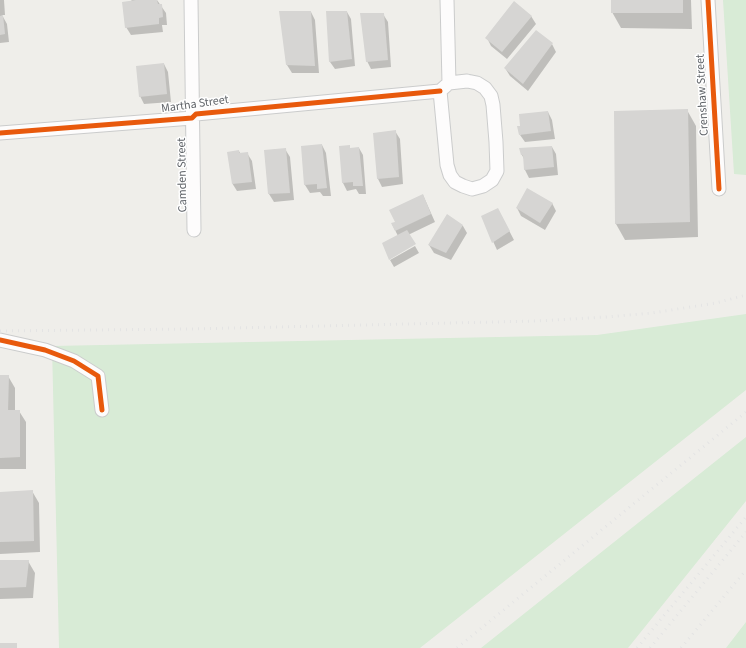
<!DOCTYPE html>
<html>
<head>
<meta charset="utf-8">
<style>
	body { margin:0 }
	canvas { display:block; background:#efeeea }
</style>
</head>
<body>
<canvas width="746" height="648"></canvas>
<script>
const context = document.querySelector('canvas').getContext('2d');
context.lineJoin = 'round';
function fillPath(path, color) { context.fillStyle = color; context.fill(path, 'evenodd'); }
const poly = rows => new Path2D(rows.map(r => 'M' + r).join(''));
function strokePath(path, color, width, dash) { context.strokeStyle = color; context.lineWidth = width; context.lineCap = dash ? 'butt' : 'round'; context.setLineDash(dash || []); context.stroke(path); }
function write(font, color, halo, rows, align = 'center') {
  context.font = font + ' "Source Sans 3",sans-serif'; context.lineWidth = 3; context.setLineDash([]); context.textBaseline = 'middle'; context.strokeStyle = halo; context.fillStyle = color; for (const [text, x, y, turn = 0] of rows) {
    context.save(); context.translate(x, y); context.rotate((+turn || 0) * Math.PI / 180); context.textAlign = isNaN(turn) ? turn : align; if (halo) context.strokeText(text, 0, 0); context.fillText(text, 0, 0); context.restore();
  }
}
const green = poly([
	[723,0,746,0,746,175,734,174],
	[746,314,746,390,420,648,59,648,52,346,597,335],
	[746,437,746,501,628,648,481,648],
	[746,622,746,648,726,648]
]);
const shadow = poly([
	[0,0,4,0,5,15,2,15,7,24,9,42,0,43],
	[131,0,160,0,157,0,166,13,167,25,162,25,163,32,131,35,126,27,132,1],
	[612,0,691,0,692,29,621,28,612,12],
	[311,12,315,20,319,73,292,73,287,65],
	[347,12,351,19,355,66,335,69,330,62],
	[383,14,388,22,391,67,371,69,367,61],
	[531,16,536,24,507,59,491,46,487,38],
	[552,44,556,52,528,91,510,76,505,68],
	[164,64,168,72,171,102,144,104,140,96],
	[687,110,696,126,698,237,625,240,616,224,615,112],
	[548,112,552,120,555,139,525,142,520,135],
	[395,131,400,139,403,184,382,187,378,179,374,134],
	[322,145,326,153,331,196,323,196,320,192,310,193,305,185,302,147],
	[552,147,556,154,558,175,529,178,525,170,524,159,522,155],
	[359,148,363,155,366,194,359,194,356,189,347,191,343,183,350,149],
	[285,149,290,157,294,200,274,202,269,194],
	[239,151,240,153,247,153,252,161,256,189,237,191,232,183],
	[423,195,435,222,408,235,398,236,392,224,396,222],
	[552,203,556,211,545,230,521,216,517,208],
	[447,216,463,226,467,233,451,260,434,253,429,245],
	[482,217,502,217,514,240,497,250],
	[415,246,419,253,394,267,390,260],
	[0,376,8,376,15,388,15,411,19,411,26,422,26,469,0,469],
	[32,491,39,503,40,552,0,554,0,493],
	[0,561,28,561,35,573,33,598,0,599]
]);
const building = poly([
	[136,0,157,0,158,4,162,4,163,17,159,18,159,24,125,28,122,2],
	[611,0,683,0,683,13,611,13],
	[514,1,532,16,502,52,485,38],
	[279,11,311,11,315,66,286,65],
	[326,11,347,11,352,59,329,62],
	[360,13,384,13,388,60,366,62],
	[3,15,5,34,0,35,0,16],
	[536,30,553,43,523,84,504,68],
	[164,63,167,94,139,97,136,66],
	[688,109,690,222,615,224,614,111],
	[548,111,551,131,519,135,517,126,520,126,519,114],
	[396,130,399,177,377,179,373,133],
	[322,144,327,188,317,189,317,184,304,185,301,146],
	[350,145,350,148,359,147,363,186,353,186,353,182,342,183,339,146],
	[552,146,554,167,524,170,523,155,521,155,519,148],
	[286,148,290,193,268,194,264,150],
	[239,150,239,153,248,152,252,182,232,184,227,152],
	[527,188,553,203,540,223,516,208],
	[423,194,431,214,395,231,391,223,395,222,389,210],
	[498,208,510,231,492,243,481,216],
	[447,214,463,225,446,253,428,245],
	[407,230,416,244,389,260,382,243],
	[0,375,9,375,8,410,20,410,20,457,0,458],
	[33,490,34,541,0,542,0,492],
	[0,560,29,560,26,587,0,588],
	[0,643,17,643,17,648,0,648]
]);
const minor = poly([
	[191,0,194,230],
	[447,0,449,83],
	[708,0,719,189],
	[467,81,477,83,485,88,491,96,493,105,496,142,497,171,492,180,483,186,472,189,463,186,455,182,450,175,447,165,440,91,449,83,467,81],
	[0,133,192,118,196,114,440,91],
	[0,340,45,350,74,361,98,376,102,410]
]);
const rail = poly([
	[0,331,190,329,537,321,606,317,652,313,716,303,746,295],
	[457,648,746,412],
	[637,648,746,517],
	[650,648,746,532],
	[681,648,746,570]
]);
const cycleway = poly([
	[708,0,719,189],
	[0,133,192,118,196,114,440,91],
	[0,340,45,350,74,361,98,376,102,410]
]);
const streetNames = [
	["Crenshaw Street",703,95,-93],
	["Martha Street",195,105,-8],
	["Camden Street",183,175,-91]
];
fillPath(green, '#d8ebd6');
fillPath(shadow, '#0003');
fillPath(building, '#d6d5d3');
strokePath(minor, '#cbcccc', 15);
strokePath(minor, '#fdfcfc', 13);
strokePath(rail, '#e4e4e4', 3, [1, 5]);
strokePath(cycleway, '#e8590c', 5);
write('12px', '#5f6368', '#fff', streetNames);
</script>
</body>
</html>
